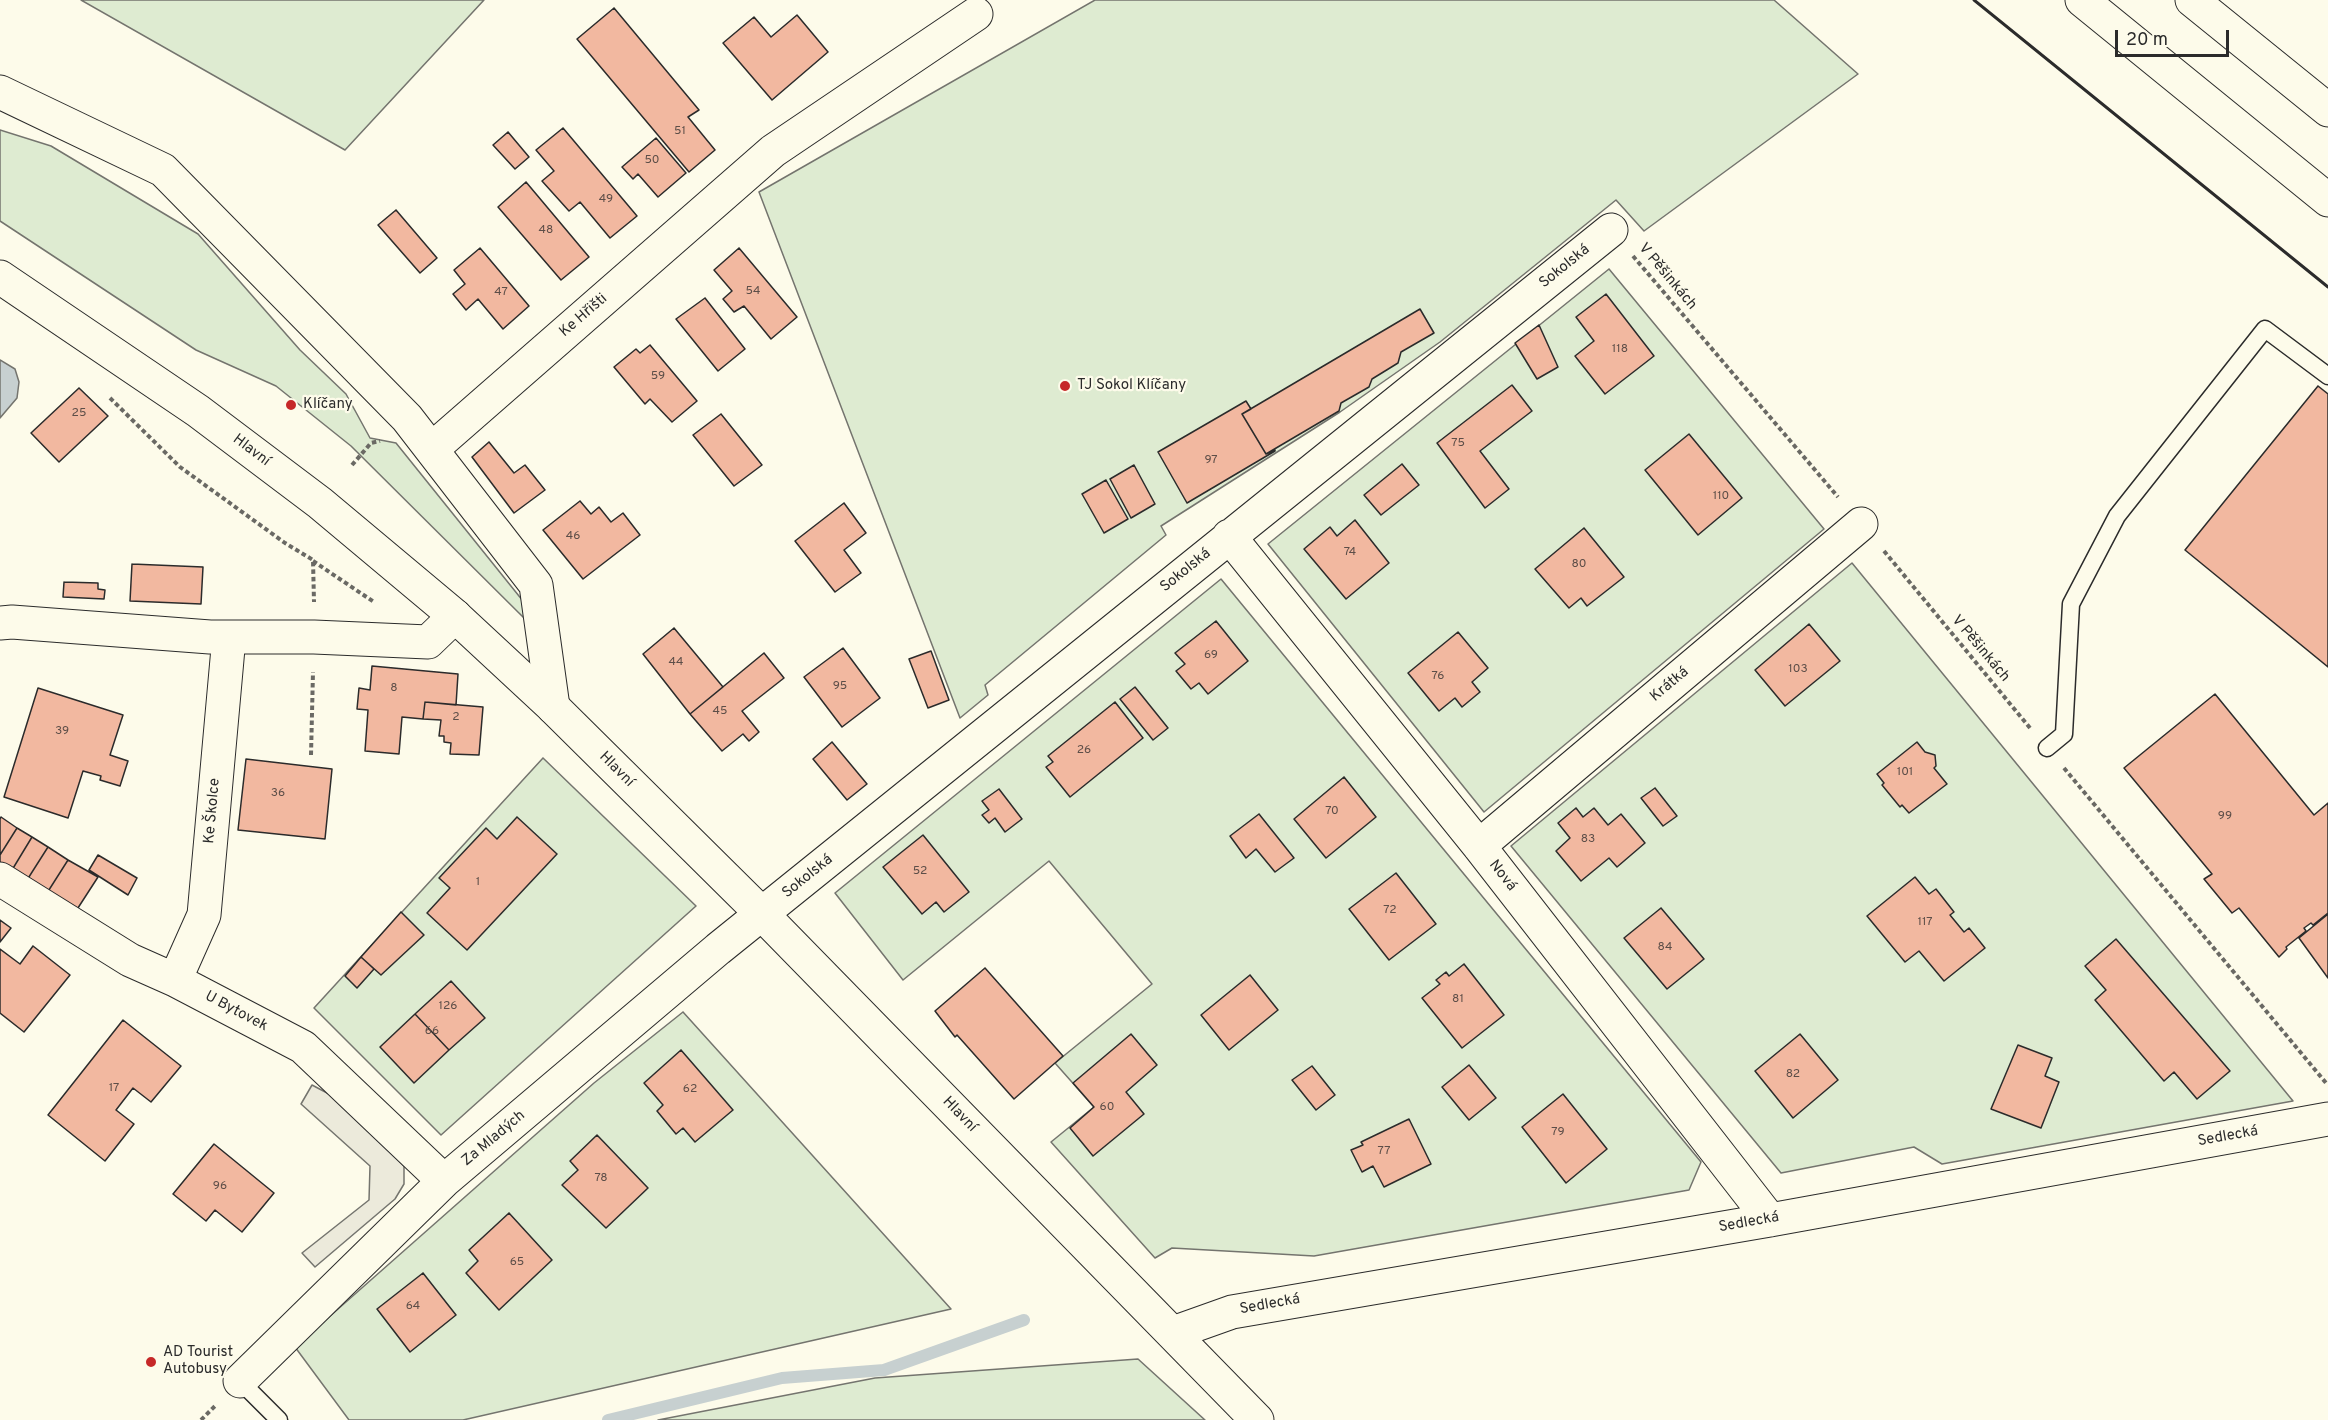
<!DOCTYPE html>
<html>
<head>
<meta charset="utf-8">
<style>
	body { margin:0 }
	#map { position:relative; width:2328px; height:1420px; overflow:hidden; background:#fdfbea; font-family:Overpass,sans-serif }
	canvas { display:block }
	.scale { position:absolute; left:2115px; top:30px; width:114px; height:27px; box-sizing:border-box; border:3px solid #2b2b2b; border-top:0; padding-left:8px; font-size:18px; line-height:21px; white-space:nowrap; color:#2b2b2b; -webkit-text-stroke:4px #fdfbea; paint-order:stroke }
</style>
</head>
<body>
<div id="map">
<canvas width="2328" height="1420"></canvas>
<div class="scale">20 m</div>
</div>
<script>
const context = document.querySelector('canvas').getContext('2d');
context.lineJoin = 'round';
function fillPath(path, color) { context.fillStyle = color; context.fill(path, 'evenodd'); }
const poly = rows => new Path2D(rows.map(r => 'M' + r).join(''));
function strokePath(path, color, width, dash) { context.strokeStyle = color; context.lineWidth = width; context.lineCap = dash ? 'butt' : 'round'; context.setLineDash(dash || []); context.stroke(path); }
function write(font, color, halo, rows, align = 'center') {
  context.font = font + ' Overpass,sans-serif'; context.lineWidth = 4.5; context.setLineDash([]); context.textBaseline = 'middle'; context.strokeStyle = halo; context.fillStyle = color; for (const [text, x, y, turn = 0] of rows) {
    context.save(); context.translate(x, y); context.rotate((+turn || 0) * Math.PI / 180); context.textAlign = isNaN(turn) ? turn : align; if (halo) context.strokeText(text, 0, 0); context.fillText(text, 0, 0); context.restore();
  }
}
const green = poly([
	[81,0,484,0,345,150,81,0],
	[1095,0,1774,0,1858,74,1644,231,1616,200,1440,342,1340,412,1161,526,1166,535,985,685,988,695,960,718,759,192,1095,0],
	[0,130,51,146,198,234,300,350,346,394,370,438,396,443,527,606,524,618,351,446,276,386,196,350,0,221,0,130],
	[1609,269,1824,529,1484,812,1268,544,1609,269],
	[1852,563,2293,1101,1942,1164,1914,1147,1781,1173,1511,846,1852,563],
	[1221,579,1701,1162,1689,1190,1314,1256,1172,1248,1155,1258,1051,1142,1094,1107,1055,1063,1152,984,1049,861,903,980,835,893,1221,579],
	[543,758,696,906,441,1135,314,1008,543,758],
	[683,1012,951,1309,463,1420,349,1420,295,1347,594,1083,683,1012],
	[1138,1359,1205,1420,658,1420,875,1378,1138,1359]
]);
const parking = poly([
	[312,1085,329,1094,378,1138,404,1166,404,1184,395,1199,315,1267,302,1253,369,1200,370,1166,301,1104,312,1085]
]);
const water = poly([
	[0,360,15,369,19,382,17,398,0,418,0,360]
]);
const stream = poly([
	[608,1420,782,1378,884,1370,1024,1320]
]);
const building = poly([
	[614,8,699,110,688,117,715,150,689,172,577,39,614,8],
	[797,15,828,52,772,100,723,43,754,17,771,37,797,15],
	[563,128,637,216,610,238,580,202,569,211,542,181,554,171,536,150,563,128],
	[508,132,529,157,515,169,493,145,508,132],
	[656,138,686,173,658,197,638,174,633,179,622,167,656,138],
	[526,182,589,257,561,280,498,207,526,182],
	[396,210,437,258,420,273,378,225,396,210],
	[480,248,529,306,503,329,478,299,466,310,453,294,465,284,454,270,480,248],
	[739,248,797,317,771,339,744,306,734,312,723,299,732,291,714,270,739,248],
	[1606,294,1654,356,1605,394,1575,356,1594,341,1576,317,1606,294],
	[705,298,745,349,718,371,676,319,705,298],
	[1420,309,1434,333,1401,352,1398,363,1372,379,1369,387,1341,403,1339,411,1266,454,1242,414,1420,309],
	[1539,325,1558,367,1537,379,1515,343,1539,325],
	[650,345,697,401,672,422,650,399,645,404,614,367,636,349,640,353,650,345],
	[1512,385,1532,411,1480,451,1509,489,1485,508,1437,443,1512,385],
	[2318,386,2328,394,2328,667,2185,550,2318,386],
	[79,388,108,416,59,462,31,433,79,388],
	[1246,401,1251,409,1242,414,1266,454,1275,450,1275,451,1187,503,1158,452,1246,401],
	[721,414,762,465,734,486,693,435,721,414],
	[1689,434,1742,498,1698,535,1645,470,1689,434],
	[489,442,514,473,525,465,545,490,514,513,472,457,489,442],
	[1402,464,1419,485,1381,515,1364,495,1402,464],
	[1134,465,1155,504,1131,518,1110,479,1134,465],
	[1106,480,1128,519,1104,533,1082,494,1106,480],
	[580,501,591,514,599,507,611,522,623,513,640,535,583,579,543,530,580,501],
	[844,503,866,533,844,550,861,573,835,592,795,541,844,503],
	[1355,520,1389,563,1346,599,1304,549,1330,527,1337,536,1355,520],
	[1584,528,1624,577,1587,606,1581,598,1569,608,1535,569,1584,528],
	[132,564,203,567,201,604,130,601,132,564],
	[64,582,98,583,98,589,105,590,104,599,63,597,64,582],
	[1216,621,1248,661,1208,694,1199,683,1191,689,1176,671,1185,664,1175,653,1216,621],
	[1809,624,1840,661,1785,706,1755,670,1809,624],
	[674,628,723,687,690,714,643,654,674,628],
	[1458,632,1488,668,1472,682,1480,692,1462,707,1455,698,1439,711,1408,673,1458,632],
	[843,648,880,698,842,727,804,677,843,648],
	[931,651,949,700,928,708,909,659,931,651],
	[764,653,784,678,742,711,759,732,749,741,743,734,722,751,690,714,764,653],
	[372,666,458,674,456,705,425,702,423,719,402,717,399,754,365,751,368,710,357,709,359,688,370,690,372,666],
	[1135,687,1168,728,1153,740,1120,699,1135,687],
	[38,688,123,715,110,755,128,761,120,786,100,780,101,776,83,771,68,818,4,797,38,688],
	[2215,694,2314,815,2328,803,2328,913,2313,925,2311,923,2304,928,2306,931,2286,947,2287,949,2279,957,2239,908,2232,913,2204,879,2212,874,2124,768,2215,694],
	[425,702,483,707,479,755,450,754,451,743,444,742,444,736,439,736,441,720,423,719,425,702],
	[1115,702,1143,738,1070,797,1046,767,1053,762,1048,756,1115,702],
	[832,742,867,784,847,800,813,759,832,742],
	[1917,742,1925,752,1935,755,1936,766,1934,768,1947,784,1909,813,1902,805,1900,807,1882,785,1884,783,1877,774,1917,742],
	[246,759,332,769,325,839,238,830,246,759],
	[1344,777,1376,817,1326,858,1294,819,1344,777],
	[1655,788,1677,816,1663,826,1641,798,1655,788],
	[999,789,1022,819,1005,832,995,818,989,823,982,815,989,810,982,801,999,789],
	[1576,808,1583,817,1594,808,1608,825,1621,814,1645,843,1617,867,1609,858,1581,881,1556,851,1570,838,1558,823,1576,808],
	[1259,814,1294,858,1275,872,1256,849,1246,858,1230,836,1259,814],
	[1,817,17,828,0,855,0,819,1,817],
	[517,817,557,854,467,950,427,913,450,888,439,878,486,828,497,839,517,817],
	[17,828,32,837,12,870,0,862,0,855,17,828],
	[923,835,969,892,944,912,936,902,922,914,883,867,923,835],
	[32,837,48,847,27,880,12,870,32,837],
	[48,847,68,860,47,893,27,880,48,847],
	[98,855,137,878,128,895,89,870,98,855],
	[68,860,98,877,76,911,47,893,68,860],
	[1396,873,1436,924,1389,960,1349,909,1396,873],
	[1915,877,1929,894,1936,889,1954,912,1950,915,1964,932,1969,928,1985,948,1944,981,1919,951,1905,962,1867,916,1915,877],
	[1661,908,1704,959,1667,989,1624,938,1661,908],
	[401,912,424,935,381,975,361,957,401,912],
	[2328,914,2328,978,2299,938,2328,914],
	[0,920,11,928,0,942,0,920],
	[2116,939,2230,1071,2197,1099,2174,1072,2164,1081,2095,1000,2106,990,2085,966,2116,939],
	[33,946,70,975,24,1032,0,1013,0,949,20,964,33,946],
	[361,957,374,969,357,988,345,976,361,957],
	[1464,964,1504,1015,1462,1048,1422,998,1440,984,1436,980,1446,972,1449,976,1464,964],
	[985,968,1063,1056,1014,1099,957,1035,955,1037,935,1011,985,968],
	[1250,975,1278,1010,1229,1050,1201,1015,1250,975],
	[451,981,485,1018,449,1050,415,1014,451,981],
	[415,1014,449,1050,414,1083,380,1047,415,1014],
	[123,1020,181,1066,151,1102,133,1088,116,1110,134,1124,105,1161,48,1115,123,1020],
	[1131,1034,1157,1065,1126,1092,1144,1114,1093,1156,1070,1128,1094,1107,1073,1083,1131,1034],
	[1800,1034,1838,1080,1793,1118,1755,1071,1800,1034],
	[2018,1045,2052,1058,2045,1076,2059,1082,2041,1128,1991,1109,2018,1045],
	[681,1050,733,1110,695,1142,683,1128,676,1134,657,1111,663,1105,644,1083,681,1050],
	[1469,1065,1496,1098,1469,1120,1442,1087,1469,1065],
	[1312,1066,1335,1095,1316,1110,1292,1080,1312,1066],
	[1563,1094,1607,1149,1566,1183,1522,1127,1563,1094],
	[1409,1119,1431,1164,1384,1187,1373,1166,1362,1172,1351,1150,1363,1145,1361,1142,1409,1119],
	[597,1135,648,1188,606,1228,562,1185,578,1170,570,1161,597,1135],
	[214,1144,274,1193,242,1232,215,1210,206,1221,173,1194,214,1144],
	[509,1213,552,1260,499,1310,466,1273,478,1261,469,1250,509,1213],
	[423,1273,456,1315,410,1352,377,1309,423,1273]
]);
const path = poly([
	[1633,256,1838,497],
	[110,398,180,467,285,543,313,560,314,602],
	[352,465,371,443,380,441],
	[1884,551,2030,728],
	[313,561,374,602],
	[311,755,313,672],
	[2064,768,2326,1083],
	[201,1420,215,1406]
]);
const service = poly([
	[2047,748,2064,734,2071,604,2117,516,2265,329,2328,376],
	[240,1381,279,1420]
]);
const minor = poly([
	[0,92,163,170,407,418,536,585,553,707],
	[432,449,773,151,976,14],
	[1229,536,1479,846,1770,1220],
	[0,623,12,622,210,637,314,637,428,642,455,616],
	[1479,846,1861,524],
	[0,879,130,960,175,980,303,1047,444,1181],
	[175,980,204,915,229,637],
	[1173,1333,1232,1312,1770,1220,2328,1119],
	[240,1381,444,1181,718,949,1611,230]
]);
const secondary = poly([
	[0,277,198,411,320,503,455,616,553,707,762,914,1257,1420]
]);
const motorway = poly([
	[2082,0,2328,200],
	[2192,0,2328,110]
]);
const wall = poly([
	[1974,0,2328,287]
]);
const markers = [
	[1065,386,6,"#c62828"],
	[291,405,6,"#c62828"],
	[151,1362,6,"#c62828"]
];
const numberNames = [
	["51",680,132],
	["50",652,161],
	["49",606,200],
	["48",546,231],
	["54",753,292],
	["47",501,293],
	["118",1620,350],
	["59",658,377],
	["25",79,414],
	["75",1458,444],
	["97",1211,461],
	["110",1721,497],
	["46",573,537],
	["74",1350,553],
	["80",1579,565],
	["69",1211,656],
	["44",676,663],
	["103",1798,670],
	["76",1438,677],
	["95",840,687],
	["8",394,689],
	["45",720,712],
	["2",456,718],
	["39",62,732],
	["26",1084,751],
	["101",1905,773],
	["36",278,794],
	["70",1332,812],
	["99",2225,817],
	["83",1588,840],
	["52",920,872],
	["1",478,883],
	["72",1390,911],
	["117",1925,923],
	["84",1665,948],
	["81",1458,1000],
	["126",448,1007],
	["66",432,1032],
	["82",1793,1075],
	["17",114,1089],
	["62",690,1090],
	["60",1107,1108],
	["79",1558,1133],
	["77",1384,1152],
	["78",601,1179],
	["96",220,1187],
	["65",517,1263],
	["64",413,1307]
];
const streetNames = [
	["Sokolská",1565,267,-39],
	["V Pěšinkách",1667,277,50],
	["Ke Hřišti",584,316,-41],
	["Hlavní",251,451,37],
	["Sokolská",1186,571,-39],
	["V Pěšinkách",1980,649,50],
	["Krátká",1670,685,-40],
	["Hlavní",616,770,45],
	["Ke Školce",213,811,-85],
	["Nová",1502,876,52],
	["Sokolská",808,877,-39],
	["U Bytovek",236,1012,28],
	["Hlavní",959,1115,46],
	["Sedlecká",2228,1137,-10],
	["Za Mladých",494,1139,-40],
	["Sedlecká",1749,1223,-10],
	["Sedlecká",1270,1305,-10]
];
const poiNames = [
	["TJ Sokol Klíčany",1077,386],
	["Klíčany",303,405],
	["AD Tourist",163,1353],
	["Autobusy",163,1370]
];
fillPath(green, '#deebd1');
strokePath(green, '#74746e', 1.5);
fillPath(parking, '#eceadb');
strokePath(parking, '#74746e', 1.5);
fillPath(water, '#c7d0d0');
strokePath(water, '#74746e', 1.5);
strokePath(stream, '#c7d0d0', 12);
fillPath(building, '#f2b8a0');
strokePath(building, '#2b2b2b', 1.5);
strokePath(service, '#2b2b2b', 19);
strokePath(minor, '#2b2b2b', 35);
strokePath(secondary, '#2b2b2b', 35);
strokePath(motorway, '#2b2b2b', 35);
strokePath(path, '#6a6964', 4, [4.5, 3]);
strokePath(service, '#fdfbea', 16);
strokePath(minor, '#fdfbea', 33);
strokePath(secondary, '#fdfbea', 33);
strokePath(motorway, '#fdfbea', 33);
strokePath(wall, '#2b2b2b', 3);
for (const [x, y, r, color] of markers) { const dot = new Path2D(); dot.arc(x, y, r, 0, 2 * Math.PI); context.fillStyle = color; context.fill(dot); strokePath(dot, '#fdfbea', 2); }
write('12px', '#5d4e48', null, numberNames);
write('15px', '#2b2b2b', '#fdfbea', streetNames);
write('15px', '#2b2b2b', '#fdfbea', poiNames, 'left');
</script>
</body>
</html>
